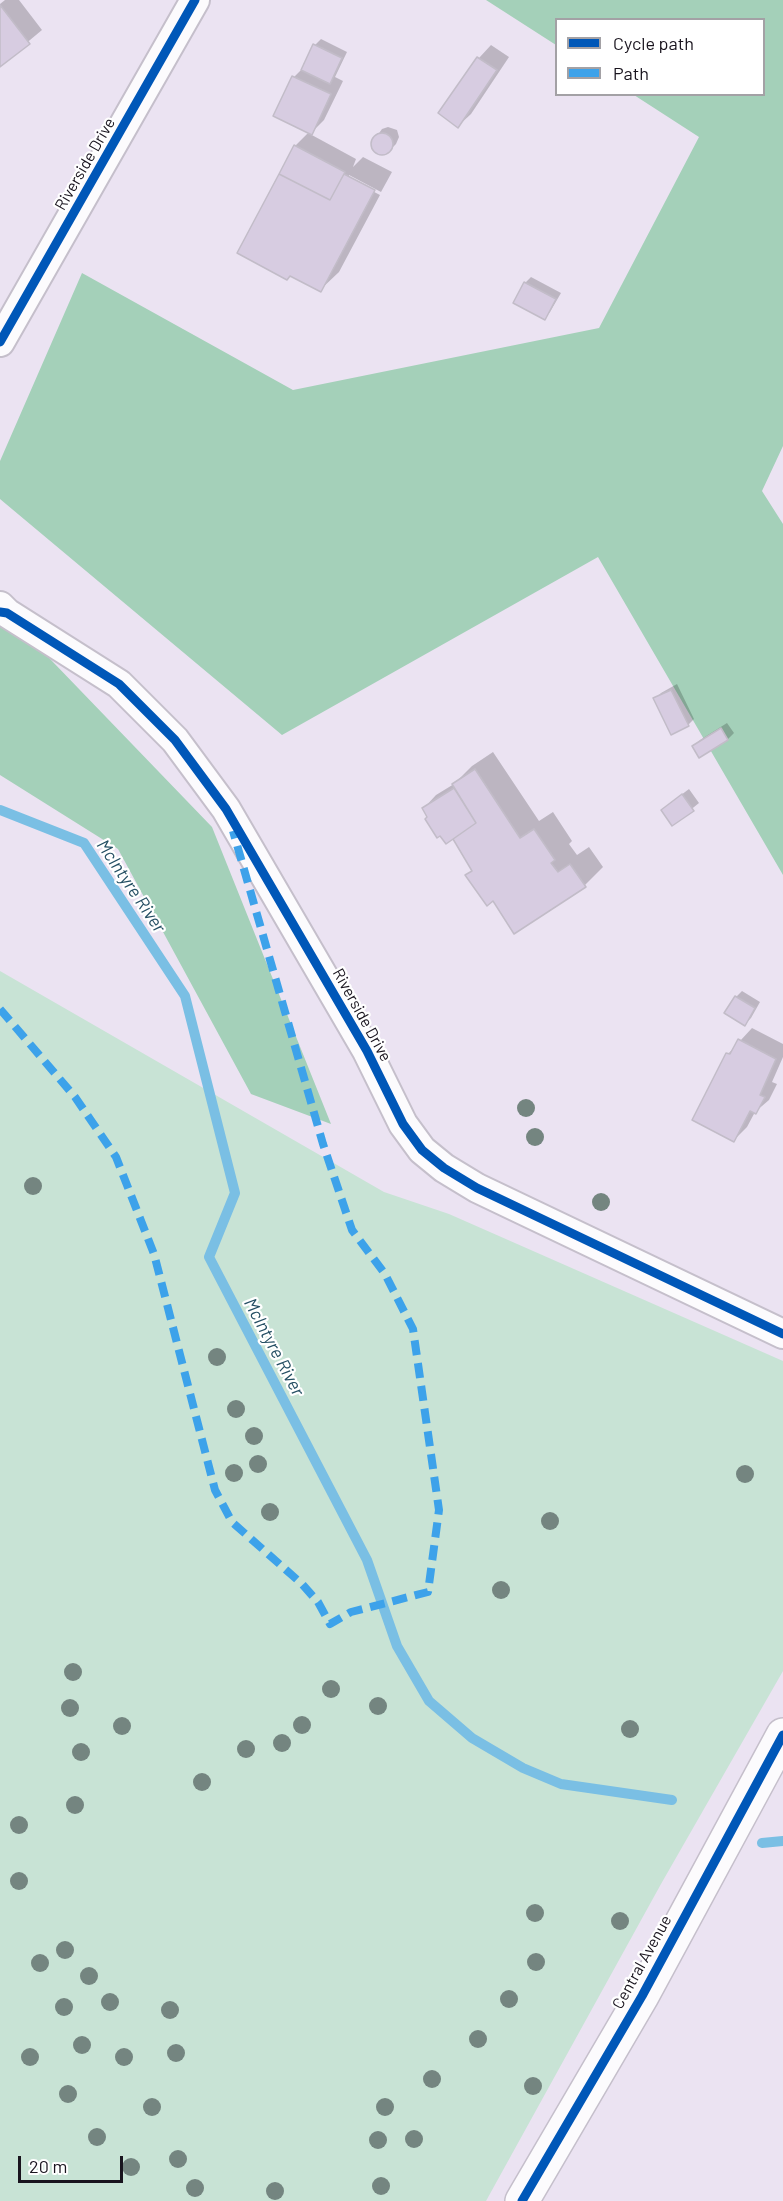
<!DOCTYPE html>
<html>
<head>
<meta charset="utf-8">
<style>
	body { margin:0 }
	#map { position:relative; width:783px; height:2201px; overflow:hidden; background:#ebe3f2; font-family:Barlow,sans-serif }
	canvas { display:block }
	.legend { position:absolute; left:555px; top:18px; width:210px; height:78px; box-sizing:border-box; background:#fff; border:2px solid #a3a1a5; margin:0; padding:8px 10px; list-style:none; font-size:18px; color:#19141e }
	.legend li { display:flex; align-items:center; gap:12px; height:30px }
	.legend b { width:30px; border:2px solid #a3a1a5 }
	.scale { position:absolute; left:18px; top:2156px; width:105px; height:27px; box-sizing:border-box; border:3px solid #19141e; border-top:0; padding-left:8px; font-size:18px; line-height:21px; white-space:nowrap; color:#19141e; -webkit-text-stroke:4px #fff; paint-order:stroke }
</style>
</head>
<body>
<div id="map">
<canvas width="783" height="2201"></canvas>
<ul class="legend">
<li><b style="height:8px;background:#0057b8"></b>Cycle path</li>
<li><b style="height:8px;background:#3da2ea"></b>Path</li>
</ul>
<div class="scale">20 m</div>
</div>
<script>
const context = document.querySelector('canvas').getContext('2d');
context.lineJoin = 'round';
function fillPath(path, color) { context.fillStyle = color; context.fill(path, 'evenodd'); }
const poly = rows => new Path2D(rows.map(r => 'M' + r).join(''));
function strokePath(path, color, width, dash) { context.strokeStyle = color; context.lineWidth = width; context.lineCap = dash ? 'butt' : 'round'; context.setLineDash(dash || []); context.stroke(path); }
function write(font, color, halo, rows, align = 'center') {
  context.font = font + ' Barlow,sans-serif'; context.lineWidth = 4.5; context.setLineDash([]); context.textBaseline = 'middle'; context.strokeStyle = halo; context.fillStyle = color; for (const [text, x, y, turn = 0] of rows) {
    context.save(); context.translate(x, y); context.rotate((+turn || 0) * Math.PI / 180); context.textAlign = isNaN(turn) ? turn : align; if (halo) context.strokeText(text, 0, 0); context.fillText(text, 0, 0); context.restore();
  }
}
const green = poly([
	[0,971,384,1192,449,1214,783,1361,783,1671,661,1884,486,2201,0,2201]
]);
const forest = poly([
	[486,0,783,0,783,446,762,491,783,524,783,875,598,557,282,735,0,499,0,461,82,273,293,390,599,328,699,137,634,95,764,94,764,20,556,20,556,45],
	[0,607,212,827,331,1124,251,1094,118,849,0,775]
]);
const shadow = poly([
	[5,0,19,0,42,30,0,65,0,4],
	[321,39,347,52,335,77,343,81,324,120,310,134,356,159,353,167,363,157,392,172,381,192,349,175,349,179,380,195,339,272,320,290,239,252,295,146,309,132,275,115,294,77,305,66,315,45],
	[491,45,509,57,471,114,458,126,440,113,479,58],
	[388,127,397,130,399,137,396,144,389,151,382,154,375,151,372,143,382,129],
	[531,277,561,293,550,312,544,318,525,283],
	[677,684,694,719,688,725,655,699,661,693],
	[727,723,734,733,728,739,694,746,700,740],
	[493,752,539,821,553,812,572,841,569,844,577,855,589,847,603,867,585,885,494,899,467,875,473,869,455,839,429,817,424,808,436,795,454,784,472,766],
	[689,789,699,803,673,824,669,804],
	[742,991,760,1002,751,1018,745,1024,736,997],
	[752,1028,783,1044,783,1057,772,1082,777,1084,769,1100,755,1112,747,1127,734,1140,728,1054]
]);
const stream = poly([
	[0,810,84,843,185,996,235,1193,209,1257,367,1560,397,1646,429,1701,472,1738,523,1768,561,1784,672,1800],
	[762,1843,783,1841]
]);
const building = poly([
	[0,5,30,44,0,67,0,5],
	[313,44,342,58,330,84,301,70,313,44],
	[477,57,497,70,458,128,438,113,477,57],
	[292,76,331,94,312,135,273,116,292,76],
	'371 144a11 11 0 1 1 22 0a11 11 0 1 1-22 0Z',
	[294,145,345,172,330,200,279,174,294,145],
	[279,174,330,200,344,174,375,190,321,292,290,276,287,280,237,253,279,174],
	[524,282,556,299,545,320,513,303,524,282],
	[671,690,689,726,671,735,653,698,671,690],
	[721,728,728,740,699,758,692,746,721,728],
	[475,769,520,838,534,829,555,860,551,863,558,872,570,864,586,887,514,934,493,901,487,906,465,875,472,871,453,839,476,823,452,784,475,769],
	[454,788,476,823,446,844,440,836,437,838,425,819,427,817,422,808,454,788],
	[682,794,694,811,672,826,661,810,682,794],
	[735,996,755,1008,745,1026,724,1013,735,996],
	[738,1039,776,1059,760,1095,765,1097,756,1114,750,1111,734,1142,692,1120,726,1053,730,1054,738,1039]
]);
const minor = poly([
	[0,342,195,0],
	[0,606,7,613,119,684,175,740,226,809,367,1051,403,1124,422,1150,444,1168,477,1188,783,1334]
]);
const tertiary = poly([
	[522,2201,642,1996,783,1735]
]);
const quiet = poly([
	[0,1009,75,1097,116,1157,154,1254,215,1490,232,1522,302,1584,318,1602,330,1624,351,1612,428,1592,439,1510,413,1329,385,1274,352,1230,323,1144,233,831]
]);
const cycleway = poly([
	[0,342,195,0],
	[0,612,7,613,119,684,175,740,226,809,367,1051,403,1124,422,1150,444,1168,477,1188,783,1334],
	[522,2201,642,1996,783,1735]
]);
const trees = [
	[526,1108],
	[535,1137],
	[33,1186],
	[601,1202],
	[217,1357],
	[236,1409],
	[254,1436],
	[258,1464],
	[234,1473],
	[745,1474],
	[270,1512],
	[550,1521],
	[501,1590],
	[73,1672],
	[331,1689],
	[378,1706],
	[70,1708],
	[302,1725],
	[122,1726],
	[630,1729],
	[282,1743],
	[246,1749],
	[81,1752],
	[202,1782],
	[75,1805],
	[19,1825],
	[19,1881],
	[535,1913],
	[620,1921],
	[65,1950],
	[536,1962],
	[40,1963],
	[89,1976],
	[509,1999],
	[110,2002],
	[64,2007],
	[170,2010],
	[478,2039],
	[82,2045],
	[176,2053],
	[30,2057],
	[124,2057],
	[432,2079],
	[533,2086],
	[68,2094],
	[152,2107],
	[385,2107],
	[97,2137],
	[414,2139],
	[378,2140],
	[178,2159],
	[131,2167],
	[381,2186],
	[195,2188],
	[275,2191]
];
const streetNames = [
	["Riverside Drive",85,164,-60],
	["Riverside Drive",362,1015,61],
	["Central Avenue",642,1962,-61]
];
const waterNames = [
	["McIntyre River",131,886,56],
	["McIntyre River",274,1347,62]
];
fillPath(green, '#c8e3d5');
fillPath(forest, '#a4d0b9');
fillPath(shadow, '#0003');
strokePath(stream, '#7abfe4', 10);
fillPath(building, '#d7cce1');
strokePath(building, '#c2bcc8', 1.5);
strokePath(minor, '#c5bfcb', 32);
strokePath(tertiary, '#c5bfcb', 36);
strokePath(minor, '#fcfbfd', 28);
strokePath(tertiary, '#fcfbfd', 33);
strokePath(quiet, '#3da2ea', 8, [15, 8]);
strokePath(cycleway, '#0057b8', 9);
context.fillStyle = '#748580';
for (const [x, y] of trees) { context.beginPath(); context.arc(x, y, 9, 0, 2 * Math.PI); context.fill(); }
write('16px', '#19141e', '#fff', streetNames);
write('italic 18px', '#244e63', '#fff', waterNames);
</script>
</body>
</html>
